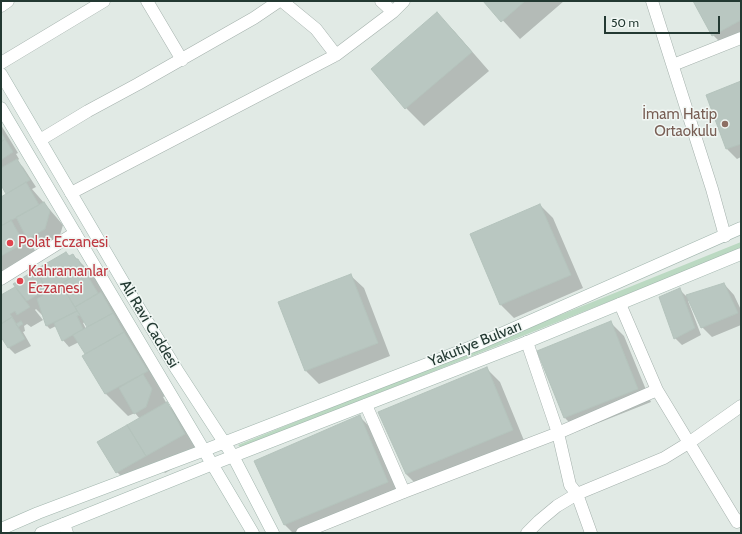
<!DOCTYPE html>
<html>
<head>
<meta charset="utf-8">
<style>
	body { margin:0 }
	#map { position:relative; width:742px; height:534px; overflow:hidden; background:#e1eae5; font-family:Cabin,sans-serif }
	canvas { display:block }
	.frame { position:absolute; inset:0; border:2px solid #233932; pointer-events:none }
	.scale { position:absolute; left:604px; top:16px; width:116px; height:18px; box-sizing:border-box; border:2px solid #233932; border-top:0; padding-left:5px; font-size:12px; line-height:14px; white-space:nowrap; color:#233932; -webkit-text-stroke:3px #f1f7f4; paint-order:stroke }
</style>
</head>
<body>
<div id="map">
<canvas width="742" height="534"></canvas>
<div class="frame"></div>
<div class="scale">50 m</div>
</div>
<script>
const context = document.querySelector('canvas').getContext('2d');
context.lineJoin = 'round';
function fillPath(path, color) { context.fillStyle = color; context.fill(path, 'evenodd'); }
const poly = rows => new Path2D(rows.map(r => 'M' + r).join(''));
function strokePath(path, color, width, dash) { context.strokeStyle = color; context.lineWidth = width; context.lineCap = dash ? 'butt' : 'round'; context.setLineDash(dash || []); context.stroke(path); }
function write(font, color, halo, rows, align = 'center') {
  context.font = font + ' Cabin,sans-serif'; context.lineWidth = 3; context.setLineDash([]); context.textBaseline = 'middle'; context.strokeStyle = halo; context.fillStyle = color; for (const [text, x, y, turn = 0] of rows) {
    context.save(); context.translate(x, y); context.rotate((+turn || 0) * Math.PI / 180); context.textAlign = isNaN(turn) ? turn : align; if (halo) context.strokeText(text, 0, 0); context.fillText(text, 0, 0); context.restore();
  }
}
const green = poly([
	[741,242,741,249,241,448,238,445]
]);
const shadow = poly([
	[485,1,564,1,520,39],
	[694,1,741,1,741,40,726,48,713,35],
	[437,14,455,32,489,71,424,126,406,108],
	[741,82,741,157,737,159,727,149,707,95],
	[1,125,18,153,16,154,19,159,17,161,23,167,36,187,32,189,63,225,58,242,41,251,30,242,41,261,15,276,7,268,1,272,1,198,7,194,1,183],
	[540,205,553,218,583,288,514,318,501,305],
	[73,255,96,278,170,394,163,397,167,404,185,421,202,452,165,473,160,468,130,485,117,472,140,419,135,413,128,416,106,394,84,356,86,355,79,342,69,347,63,340,56,326,50,329,47,326,44,317,36,309,35,310,43,320,31,327,27,324,24,326,25,331,23,332,31,346,15,354,9,348,1,335,1,297],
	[85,322,89,327,86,329,83,323],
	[350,275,364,288,390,356,319,384,306,371,280,303],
	[724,284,734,295,741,310,741,325,712,337,702,327,690,301,688,301,701,335,682,345,675,338,680,290,686,296],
	[611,323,624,336,651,402,578,431,565,418,538,352],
	[487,369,500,382,525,443,419,487,406,474],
	[359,416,372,429,400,495,307,533,293,533,284,524]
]);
const building = poly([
	[483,1,525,1,501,22,483,1],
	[693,1,741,1,741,20,712,36,693,1],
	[437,12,472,52,405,109,371,69,437,12],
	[741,81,741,144,726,149,706,95,741,81],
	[1,132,5,139,1,142,1,132],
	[5,139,13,152,1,160,1,142,5,139],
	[17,159,30,180,6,194,1,185,1,168,17,159],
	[26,182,39,205,1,226,1,197,26,182],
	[44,202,50,211,45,229,27,239,16,217,44,202],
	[540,204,571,275,500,305,470,234,540,204],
	[11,220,24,243,1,256,1,226,11,220],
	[66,252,69,256,73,254,76,259,78,259,84,270,48,291,35,270,66,252],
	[35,270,47,289,27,301,13,284,35,270],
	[84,270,98,293,75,307,61,284,84,270],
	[351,274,378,343,305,371,278,302,351,274],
	[724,283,738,313,701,328,686,295,724,283],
	[61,284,77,311,46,326,37,299,61,284],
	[15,287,30,307,17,315,15,311,10,314,12,317,1,324,1,295,15,287],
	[680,288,695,328,674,339,659,297,680,288],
	[101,292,113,313,87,327,75,307,101,292],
	[77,311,80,315,77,316,83,329,62,341,54,323,77,311],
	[113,313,124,332,85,354,73,335,113,313],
	[12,317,25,339,8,348,1,337,1,324,12,317],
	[21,321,23,324,18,327,16,324,21,321],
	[611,321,638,389,564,418,537,351,611,321],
	[124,332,148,371,105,394,82,356,124,332],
	[487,367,513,430,406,474,378,412,487,367],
	[143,374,152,389,146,407,134,414,119,388,143,374],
	[167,402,185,434,146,456,127,425,167,402],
	[360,415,388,482,284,525,254,461,360,415],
	[127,425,146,456,116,473,97,442,127,425]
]);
const minor = poly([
	[147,1,182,60],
	[282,1,316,29,336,55],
	[381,1,393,12],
	[652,1,712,189,725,236],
	[1,6,8,1],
	[1,63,104,1],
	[673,65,741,38],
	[40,140,88,111,138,84,254,18,279,1],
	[71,193,336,55,393,12,404,1],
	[1,279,75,233],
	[620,304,657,390,737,522,741,520],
	[527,342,558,433,570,485,577,494,591,533],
	[366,405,404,492],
	[64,524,67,533],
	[302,533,404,492,558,433,657,390],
	[527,533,539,521,557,506,577,494,664,458,690,442,741,406]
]);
const secondary = poly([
	[1,74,128,290,177,370,233,456,273,533],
	[1,108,253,533],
	[1,529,38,513,205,450,476,345,741,228],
	[41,533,213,464,527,342,741,254]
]);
const markers = [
	[725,124,4,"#8d6e63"],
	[10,243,4,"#e0444e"],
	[20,281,4,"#e0444e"]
];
const educationNames = [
	["İmam Hatip",717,115],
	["Ortaokulu",717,132]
];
const healthNames = [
	["Polat Eczanesi",18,243],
	["Kahramanlar",28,272],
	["Eczanesi",28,289]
];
const streetNames = [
	["Ali Ravi Caddesi",149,324,59],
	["Yakutiye Bulvarı",475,344,-22]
];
fillPath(green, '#bbd9c2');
fillPath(shadow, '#0003');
fillPath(building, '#b9c7c1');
strokePath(building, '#b4c3bc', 1);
strokePath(minor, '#a4b1ac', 13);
strokePath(secondary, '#a1b5ad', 13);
strokePath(minor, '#fff', 12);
strokePath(secondary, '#fff', 12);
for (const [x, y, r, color] of markers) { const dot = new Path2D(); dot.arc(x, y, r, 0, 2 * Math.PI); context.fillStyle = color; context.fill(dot); strokePath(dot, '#f1f7f4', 1.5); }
write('15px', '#785e54', '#f1f7f4', educationNames, 'right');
write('15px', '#be3a42', '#f1f7f4', healthNames, 'left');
write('15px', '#233932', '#f1f7f4', streetNames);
</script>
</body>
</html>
